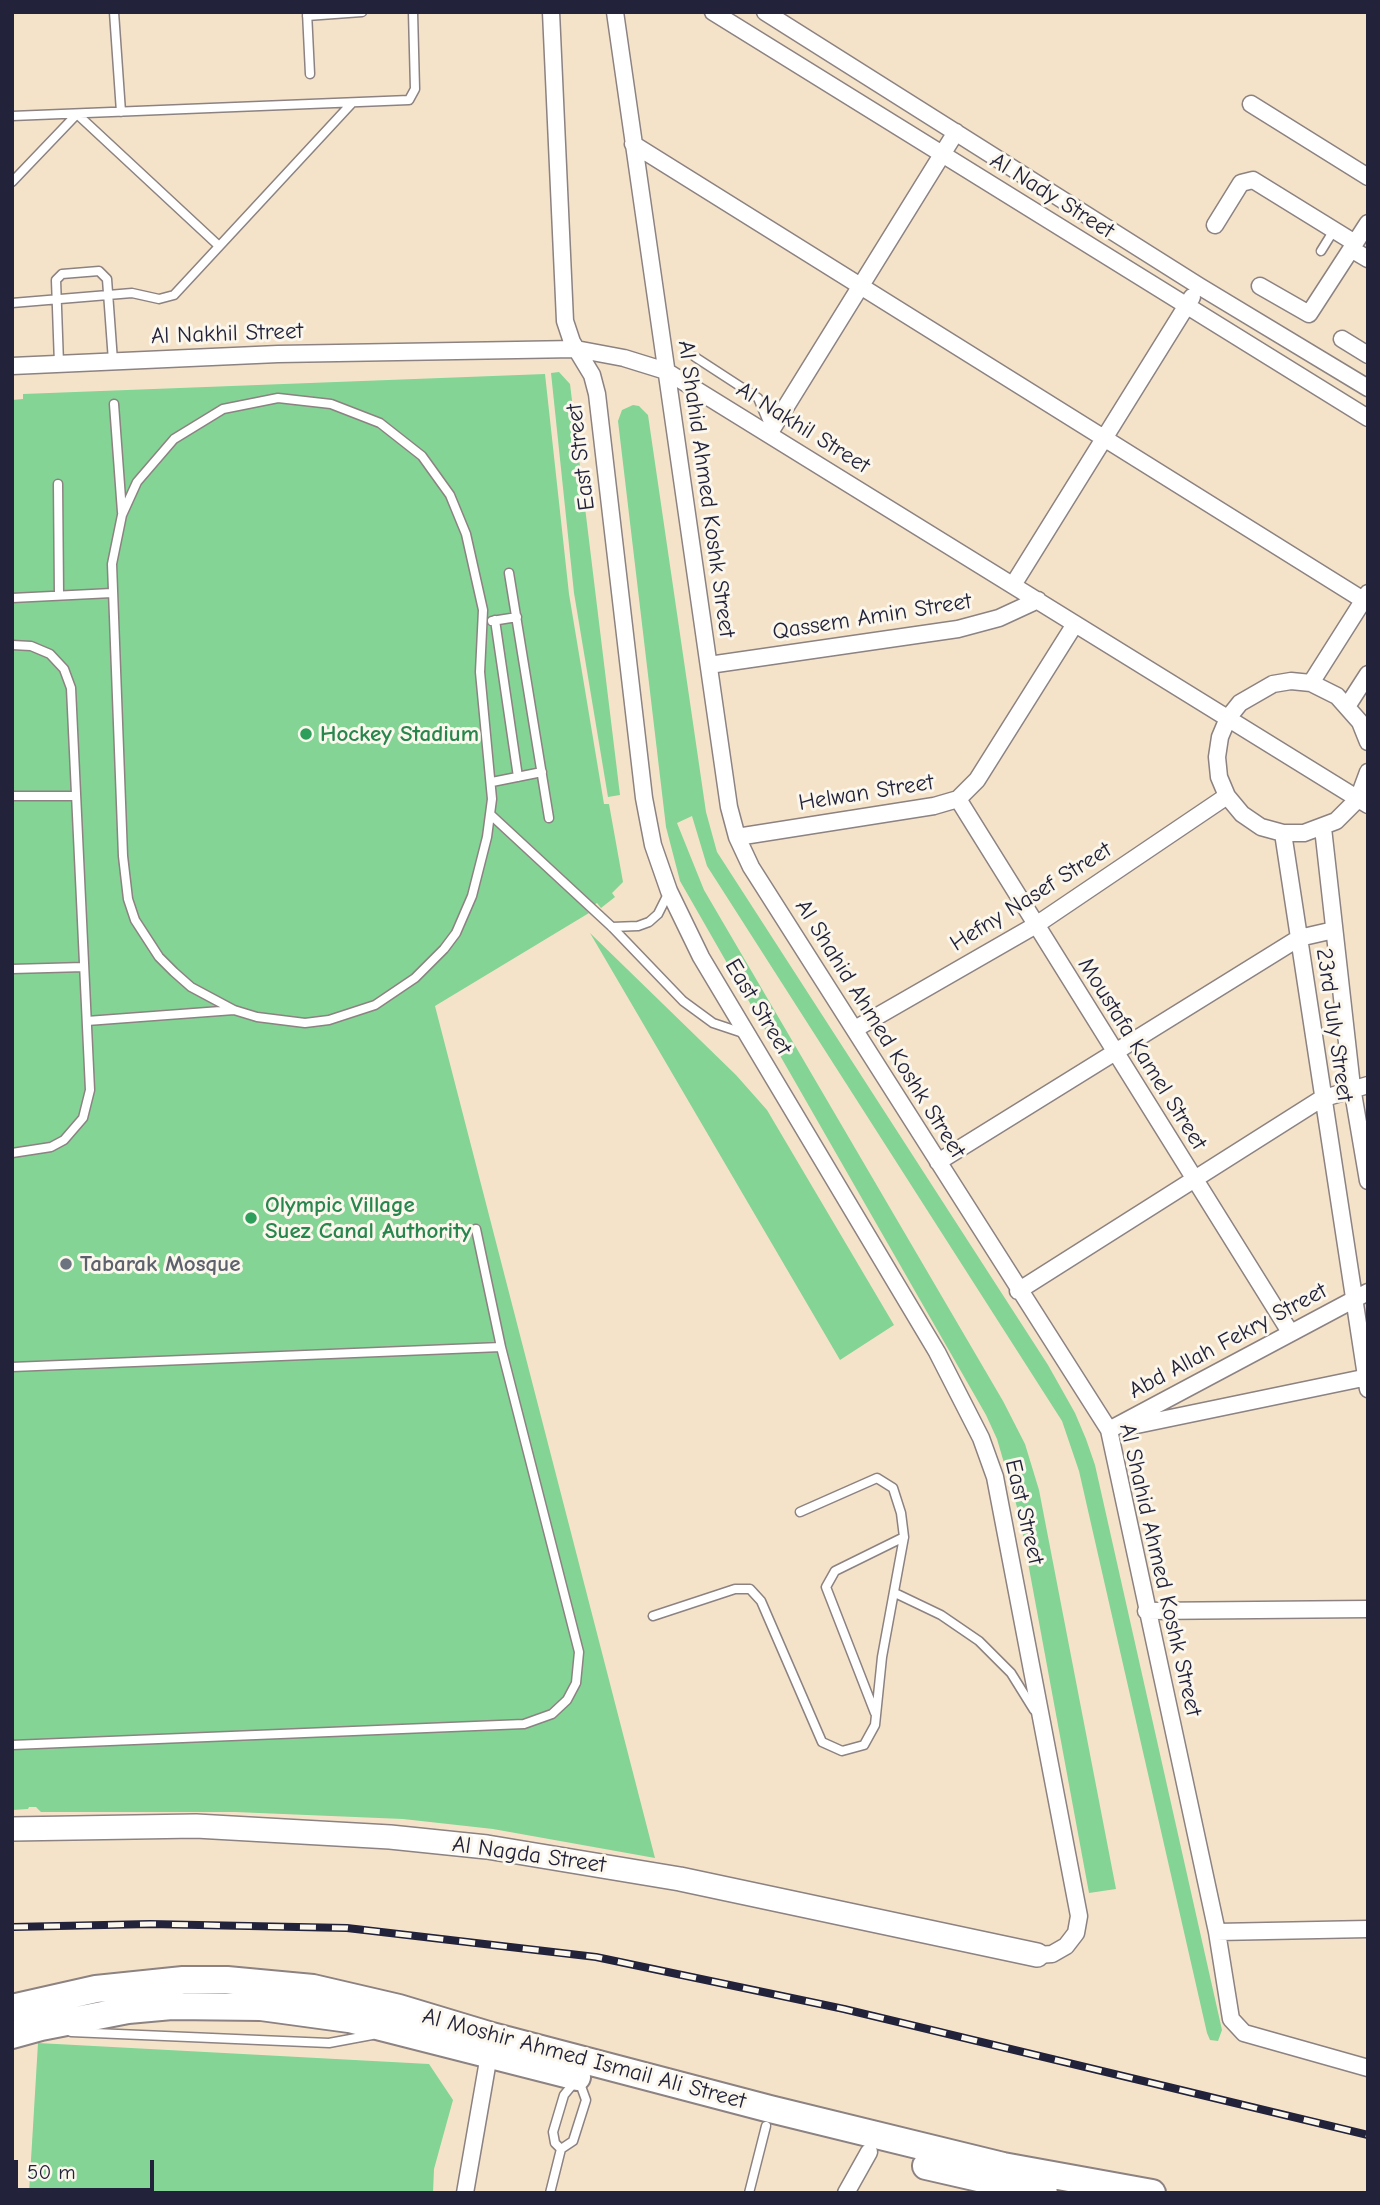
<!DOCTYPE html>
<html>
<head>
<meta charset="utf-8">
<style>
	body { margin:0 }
	#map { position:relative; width:1380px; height:2205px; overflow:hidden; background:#f5e3c9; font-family:"Comic Neue",sans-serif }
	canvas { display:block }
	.frame { position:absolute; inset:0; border:14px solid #22223b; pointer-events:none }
	.scale { position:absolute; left:14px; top:2160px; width:140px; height:32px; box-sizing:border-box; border:4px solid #22223b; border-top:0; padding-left:9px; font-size:21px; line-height:24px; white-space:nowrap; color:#22223b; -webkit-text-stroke:5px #fbf7ec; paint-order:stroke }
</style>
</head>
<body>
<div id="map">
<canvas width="1380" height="2205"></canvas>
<div class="frame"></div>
<div class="scale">50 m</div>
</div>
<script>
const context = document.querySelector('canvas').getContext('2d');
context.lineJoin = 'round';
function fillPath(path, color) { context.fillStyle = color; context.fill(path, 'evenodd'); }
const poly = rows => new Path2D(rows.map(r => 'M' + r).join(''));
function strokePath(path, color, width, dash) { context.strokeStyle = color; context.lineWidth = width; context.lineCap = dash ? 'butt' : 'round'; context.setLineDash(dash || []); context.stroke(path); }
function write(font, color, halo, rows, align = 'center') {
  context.font = font + ' "Comic Neue",sans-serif'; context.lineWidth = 6; context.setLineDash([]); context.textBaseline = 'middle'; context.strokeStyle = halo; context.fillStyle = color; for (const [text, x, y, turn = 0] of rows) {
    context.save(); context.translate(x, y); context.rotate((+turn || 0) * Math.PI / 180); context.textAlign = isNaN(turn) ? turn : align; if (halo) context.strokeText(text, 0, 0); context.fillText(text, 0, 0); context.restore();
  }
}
const green = poly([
	[559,372,570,384,620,795,608,797,574,593,551,373],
	[545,374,569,594,604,804,609,804,623,882,612,893,615,897,601,908,597,903,586,910,589,913,435,1006,655,1858,493,1829,403,1819,235,1812,41,1812,36,1807,29,1807,28,1809,12,1810,12,400,23,399,23,394],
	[633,405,639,406,648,415,706,812,717,852,1048,1365,1075,1413,1086,1439,1095,1465,1222,2030,1218,2041,1210,2040,1207,2033,1079,1471,1062,1421,707,866,692,816,677,823,704,890,1003,1401,1025,1444,1039,1490,1116,1889,1089,1893,1019,1514,997,1439,986,1415,680,881,666,827,618,421,622,410],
	[590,933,736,1075,767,1110,894,1325,840,1360],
	[38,2043,429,2064,453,2100,434,2169,433,2193,29,2193]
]);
const lane = poly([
	[114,12,121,112],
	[307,12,310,74],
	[307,16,362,12],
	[12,116,409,100,415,89,413,12],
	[12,182,77,114,219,246],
	[1321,251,1334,230],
	[12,303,132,293,159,299,174,295,352,103],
	[695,357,758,398,770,427],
	[59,364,56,280,62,274,99,271,107,279,113,361],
	[278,398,331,404,380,423,422,456,450,495,466,534,483,610,480,672,492,799,487,837,472,896,456,933,444,949,415,978,375,1005,329,1020,305,1023,257,1017,234,1010,191,987,174,972,159,957,135,920,128,899,123,856,112,564,122,515,137,482,174,439,223,409,278,398],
	[114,404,122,512],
	[58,484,59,595],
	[509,573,549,818],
	[12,598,112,593],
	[495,620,518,777],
	[492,621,517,617],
	[12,645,31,646,50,654,64,669,71,688,90,1090,83,1118,64,1140,51,1147,12,1153],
	[492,782,542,772],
	[12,796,76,796],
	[491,815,612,927,683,1001,713,1023,746,1034],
	[612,927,638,926,649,922,658,914,668,894],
	[12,969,84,967],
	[87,1021,234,1010],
	[12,1367,501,1347],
	[895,1593,941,1615,979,1641,1011,1673,1034,1710],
	[653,1616,735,1589,750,1589,761,1601,822,1742,842,1751,864,1745,875,1725,882,1657,904,1537,901,1513,893,1488,877,1478,800,1512],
	[875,1713,826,1587,835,1571,904,1537],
	[12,1745,524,1724,552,1714,567,1700,576,1683,579,1652,501,1347,476,1229],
	[71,2032,329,2043,372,2035],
	[550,2193,561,2149,573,2141,586,2100,578,2078,564,2095,553,2132,555,2143,561,2149],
	[749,2193,766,2126]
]);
const street = poly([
	[551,12,565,321,572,342,592,375,597,394,644,798,653,845,669,891,701,957,937,1352,981,1438,995,1477,1079,1916,1076,1933,1066,1946,1052,1954,1037,1955],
	[615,12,729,807,737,837,751,867,1109,1430,1217,1932,1231,2019,1244,2033,1368,2068],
	[713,12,1368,418],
	[765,12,1199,286,1368,388],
	[1251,104,1368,177],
	[633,144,1368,603],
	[1215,225,1241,183,1253,180,1355,243],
	[1351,249,1368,259],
	[1260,286,1309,314,1368,223],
	[1342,339,1368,355],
	[12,366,278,354,576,349,624,358,666,371,1368,805],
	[769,434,956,132],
	[1013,585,1192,297],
	[709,665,958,629,999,618,1038,600],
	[1311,683,1368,593],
	[1348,705,1368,674],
	[1368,742,1360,722,1337,696,1311,683,1291,681,1273,684,1240,703,1228,718,1220,737,1217,757,1219,777,1227,796,1242,814,1261,827,1283,833,1304,833,1336,821,1358,799,1368,772],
	[958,799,1290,1332],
	[1323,828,1352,1087,1368,1181],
	[1283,833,1368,1389],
	[737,837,934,806,958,799,977,780,1075,624],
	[855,1029,1036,925,1227,796],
	[938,1162,1299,938,1334,930],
	[1018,1291,1321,1099,1368,1085],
	[1127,1427,1368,1377],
	[1109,1430,1368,1292],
	[1146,1611,1368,1609],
	[1217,1932,1368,1929],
	[465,2193,490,2049],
	[846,2193,869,2152]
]);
const secondary = poly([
	[12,1829,196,1826,390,1837,487,1847,680,1879,1037,1955]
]);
const primary = poly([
	[12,2008,96,1989,183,1980,227,1980,313,1988,399,2008,492,2036,770,2109,1003,2166,1152,2193],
	[12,2035,41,2027,128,2010,172,2006,261,2007,349,2019,577,2077],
	[926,2166,1044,2193]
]);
const rail = poly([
	[12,1927,150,1924,347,1928,596,1957,844,2009,1368,2135]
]);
const markers = [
	[306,734,7,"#2e9e5b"],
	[251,1218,7,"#2e9e5b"],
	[66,1264,7,"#6b7280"]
];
const streetNames = [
	["Al Nady Street",1052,196,32],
	["Al Nakhil Street",227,334,-2],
	["Al Nakhil Street",803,428,32],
	["East Street",581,457,-97],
	["Al Shahid Ahmed Koshk Street",706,489,82],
	["Qassem Amin Street",872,617,-9],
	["Helwan Street",866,793,-9],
	["Hefny Nasef Street",1031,897,-32],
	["East Street",758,1007,59],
	["23rd July Street",1334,1025,82],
	["Al Shahid Ahmed Koshk Street",880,1029,58],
	["Moustafa Kamel Street",1142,1054,58],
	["Abd Allah Fekry Street",1228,1341,-28],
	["East Street",1024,1512,77],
	["Al Shahid Ahmed Koshk Street",1160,1570,77],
	["Al Nagda Street",529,1855,8],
	["Al Moshir Ahmed Ismail Ali Street",584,2059,15]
];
const leisureNames = [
	["Hockey Stadium",320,734],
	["Olympic Village",265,1205],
	["Suez Canal Authority",265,1231]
];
const worshipNames = [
	["Tabarak Mosque",80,1264]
];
fillPath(green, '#83d495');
strokePath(lane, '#8c8282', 11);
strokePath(street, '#8c8282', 19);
strokePath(secondary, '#8c8282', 26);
strokePath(primary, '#8c8282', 30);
strokePath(lane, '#fff', 8);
strokePath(street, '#fff', 16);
strokePath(secondary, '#fff', 23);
strokePath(primary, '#fff', 26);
strokePath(rail, '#22223b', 8);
strokePath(rail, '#fbf7ec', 5, [16]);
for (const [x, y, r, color] of markers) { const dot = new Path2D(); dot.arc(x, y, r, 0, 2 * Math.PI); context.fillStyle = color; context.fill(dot); strokePath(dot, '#fbf7ec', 2.5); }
write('23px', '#22223b', '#fbf7ec', streetNames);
write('bold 23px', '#27864d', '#fbf7ec', leisureNames, 'left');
write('bold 23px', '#5b616d', '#fbf7ec', worshipNames, 'left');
</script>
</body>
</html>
